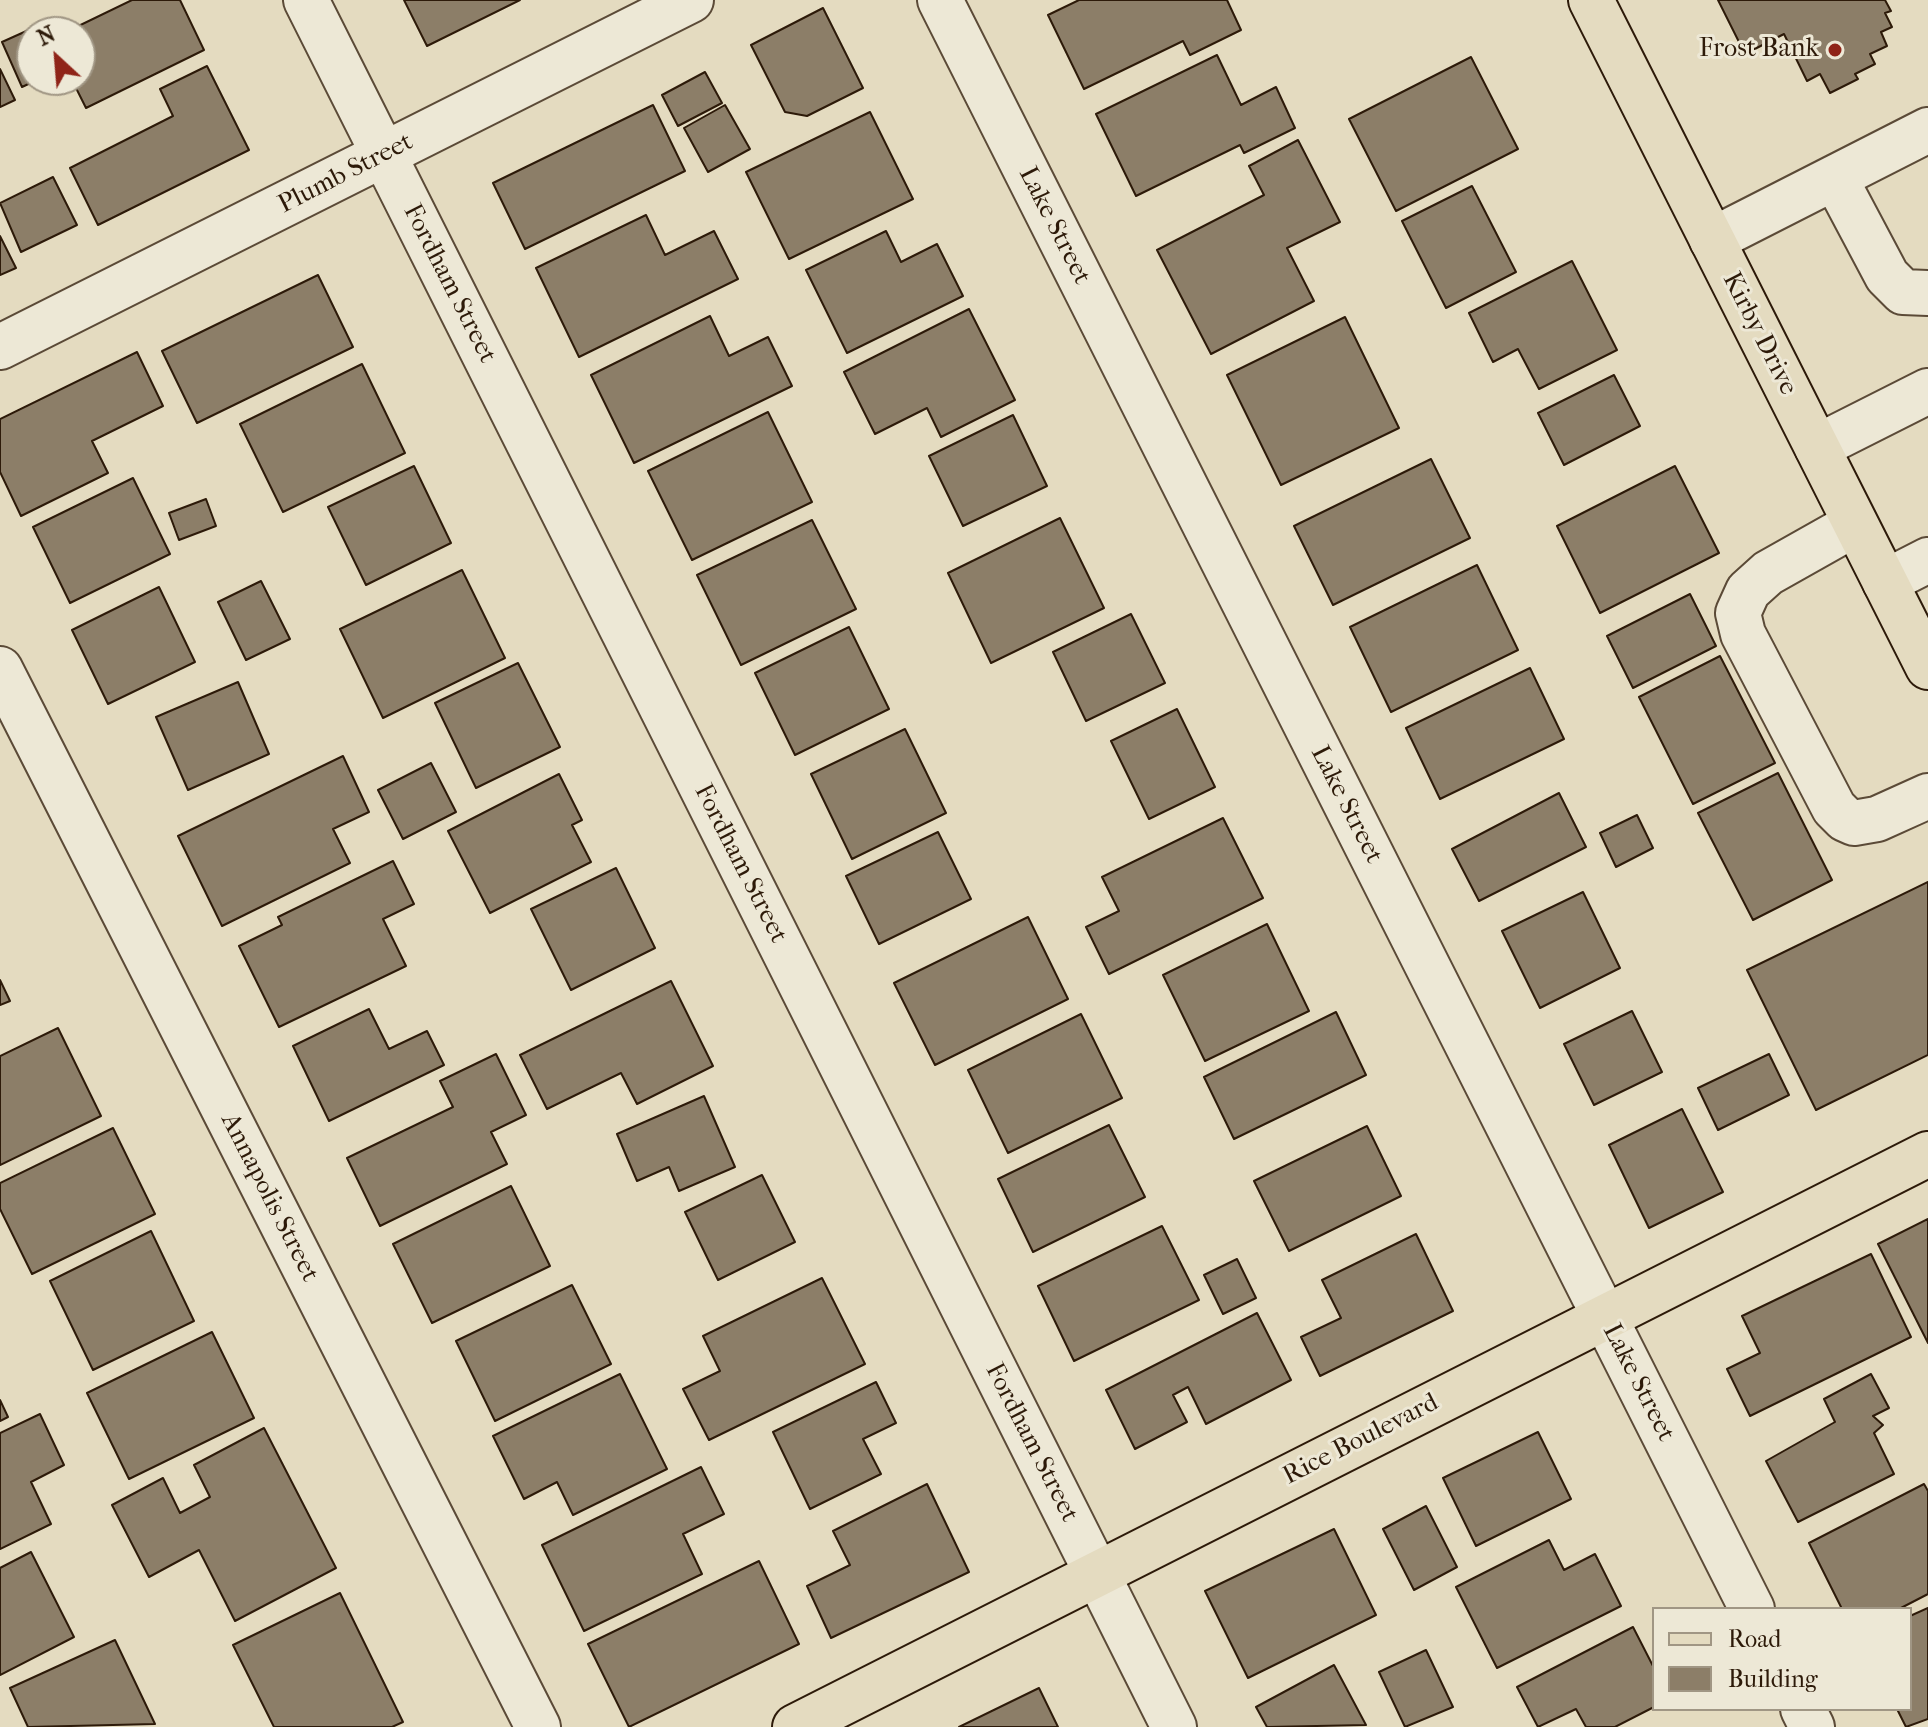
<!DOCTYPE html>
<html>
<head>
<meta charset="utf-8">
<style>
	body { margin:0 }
	#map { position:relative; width:1928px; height:1727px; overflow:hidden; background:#e4dbc0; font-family:"IM FELL French Canon",serif }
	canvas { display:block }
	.legend { position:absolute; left:1652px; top:1607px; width:260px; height:104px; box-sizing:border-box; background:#ede8d6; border:2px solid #a09684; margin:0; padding:10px 14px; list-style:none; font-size:24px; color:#2d1a09 }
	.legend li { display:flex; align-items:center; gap:16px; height:40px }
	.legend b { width:40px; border:2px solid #a09684 }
	.north { position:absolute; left:16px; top:16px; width:80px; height:80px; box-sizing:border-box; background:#ede8d6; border:2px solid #a09684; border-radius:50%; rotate:334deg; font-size:22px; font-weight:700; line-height:32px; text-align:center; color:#2d1a09 }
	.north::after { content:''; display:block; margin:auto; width:28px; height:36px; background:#8f2418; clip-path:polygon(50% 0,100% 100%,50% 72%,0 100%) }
</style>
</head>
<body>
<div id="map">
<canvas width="1928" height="1727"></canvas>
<ul class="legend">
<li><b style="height:10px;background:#e4dbc0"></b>Road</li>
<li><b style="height:22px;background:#8c7e68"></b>Building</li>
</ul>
<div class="north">N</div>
</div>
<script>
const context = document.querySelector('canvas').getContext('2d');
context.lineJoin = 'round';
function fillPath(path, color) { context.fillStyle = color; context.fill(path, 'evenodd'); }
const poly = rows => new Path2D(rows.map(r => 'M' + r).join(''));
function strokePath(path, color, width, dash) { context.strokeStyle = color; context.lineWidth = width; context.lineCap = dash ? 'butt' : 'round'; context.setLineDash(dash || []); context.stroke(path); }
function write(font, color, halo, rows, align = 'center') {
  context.font = font + ' "IM FELL French Canon",serif'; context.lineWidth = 6; context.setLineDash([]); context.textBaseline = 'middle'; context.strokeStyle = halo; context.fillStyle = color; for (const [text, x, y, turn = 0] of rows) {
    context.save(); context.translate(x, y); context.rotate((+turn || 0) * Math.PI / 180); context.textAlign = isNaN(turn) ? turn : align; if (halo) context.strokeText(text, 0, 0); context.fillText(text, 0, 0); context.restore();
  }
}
const building = poly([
	[132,0,180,0,204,50,86,108,72,80,80,80,80,32,66,32,132,0],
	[404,0,520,0,427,46,404,0],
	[1079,0,1227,0,1241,30,1190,55,1183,41,1084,89,1048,15,1079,0],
	[1718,0,1885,0,1891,11,1885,13,1892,27,1881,32,1887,46,1870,54,1875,64,1855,74,1858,79,1830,93,1820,74,1807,81,1784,34,1745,54,1718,0],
	[823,8,863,88,807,116,785,112,751,45,823,8],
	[42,24,45,32,32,32,32,80,37,80,22,87,2,42,42,24],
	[1217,55,1241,105,1276,87,1295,128,1244,153,1240,145,1136,196,1096,114,1217,55],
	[1471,57,1518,149,1396,211,1349,119,1471,57],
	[207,66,249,150,98,225,70,168,173,116,160,89,207,66],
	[0,69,15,100,0,107,0,69],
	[705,72,722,103,678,126,662,95,705,72],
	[653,105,685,171,525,249,493,183,653,105],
	[725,105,750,149,708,172,684,128,725,105],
	[870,112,913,199,789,259,746,172,870,112],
	[1298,140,1340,222,1287,248,1314,301,1211,354,1157,250,1264,195,1249,166,1298,140],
	[53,177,77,225,21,252,0,203,53,177],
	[1472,186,1516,272,1446,308,1402,221,1472,186],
	[646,215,665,255,714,231,738,279,579,357,536,268,646,215],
	[886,231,901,262,937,244,963,296,847,353,806,270,886,231],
	[0,236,16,268,0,275,0,236],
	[1572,261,1617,350,1539,389,1518,349,1493,362,1469,313,1572,261],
	[318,275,353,347,197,423,162,351,318,275],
	[969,309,1015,400,941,437,927,408,875,434,844,372,969,309],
	[710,316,729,356,768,337,792,386,634,463,591,375,710,316],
	[1345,317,1399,428,1281,485,1227,375,1345,317],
	[137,352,163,406,92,441,108,473,21,516,0,472,0,419,137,352],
	[362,364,405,453,283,512,240,424,362,364],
	[1614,375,1640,426,1564,465,1538,413,1614,375],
	[768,412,812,502,692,560,648,471,768,412],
	[1013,415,1047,486,963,526,929,456,1013,415],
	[1431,459,1470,538,1333,605,1294,526,1431,459],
	[414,466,451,543,366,585,328,507,414,466],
	[1675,466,1719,553,1600,613,1557,526,1675,466],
	[133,478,170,554,70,603,33,527,133,478],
	[206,499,216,526,179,540,169,513,206,499],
	[1060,518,1104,608,991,663,948,573,1060,518],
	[812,520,856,609,741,665,697,575,812,520],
	[1477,565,1518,650,1391,712,1350,627,1477,565],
	[462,570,505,658,383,718,340,629,462,570],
	[261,581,290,639,246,660,218,602,261,581],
	[159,587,195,662,108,704,72,630,159,587],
	[1690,594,1716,646,1633,688,1607,636,1690,594],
	[1131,614,1165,683,1086,721,1053,652,1131,614],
	[849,627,889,709,795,755,755,673,849,627],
	[1720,656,1775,763,1693,804,1639,697,1720,656],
	[518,663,560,747,476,788,435,703,518,663],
	[1530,668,1564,739,1440,799,1406,728,1530,668],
	[238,682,269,754,188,790,156,717,238,682],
	[1177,709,1215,787,1149,819,1111,741,1177,709],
	[905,729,946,813,852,859,811,774,905,729],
	[343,756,369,812,333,829,350,863,222,926,178,836,343,756],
	[431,763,456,812,403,839,378,790,431,763],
	[1778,773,1832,880,1753,920,1698,813,1778,773],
	[559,774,582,820,572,825,591,862,490,913,448,831,559,774],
	[1559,793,1586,847,1479,901,1452,849,1559,793],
	[1637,815,1653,848,1616,867,1600,833,1637,815],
	[1223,818,1263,898,1109,974,1086,927,1119,911,1102,877,1223,818],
	[938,832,971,899,879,944,846,876,938,832],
	[393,861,414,904,383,919,406,966,279,1027,239,946,282,925,278,917,393,861],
	[616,868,655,948,571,990,531,909,616,868],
	[1928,882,1928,1055,1816,1110,1747,970,1928,882],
	[1583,892,1620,968,1540,1008,1502,931,1583,892],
	[1028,917,1068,999,935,1065,894,983,1028,917],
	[1267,924,1309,1011,1205,1061,1163,975,1267,924],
	[0,980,10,1001,0,1005,0,980],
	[671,981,713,1066,637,1104,621,1073,547,1109,520,1055,671,981],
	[369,1009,389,1049,427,1031,444,1065,329,1121,293,1046,369,1009],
	[1632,1011,1662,1072,1594,1105,1564,1044,1632,1011],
	[1336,1012,1366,1075,1234,1139,1204,1077,1336,1012],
	[1081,1014,1122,1098,1008,1153,968,1070,1081,1014],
	[58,1028,101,1116,0,1165,0,1056,58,1028],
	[496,1054,526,1115,491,1132,507,1164,380,1226,347,1158,453,1107,440,1081,496,1054],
	[1769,1054,1789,1095,1718,1130,1698,1088,1769,1054],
	[704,1096,735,1167,679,1191,669,1167,637,1181,617,1134,704,1096],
	[1682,1109,1723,1192,1649,1228,1609,1145,1682,1109],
	[1109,1125,1145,1197,1033,1252,998,1179,1109,1125],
	[1367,1126,1401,1196,1289,1251,1254,1181,1367,1126],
	[113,1128,155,1214,32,1274,0,1209,0,1183,113,1128],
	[762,1175,795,1242,718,1280,685,1212,762,1175],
	[511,1186,550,1266,432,1323,393,1244,511,1186],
	[1928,1219,1928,1343,1878,1244,1928,1219],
	[1162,1226,1199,1300,1074,1361,1038,1286,1162,1226],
	[151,1231,194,1321,93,1370,50,1281,151,1231],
	[1416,1234,1453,1311,1320,1376,1301,1337,1341,1318,1322,1280,1416,1234],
	[1871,1254,1911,1337,1750,1416,1727,1369,1760,1353,1742,1316,1871,1254],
	[1237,1259,1256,1298,1223,1314,1204,1275,1237,1259],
	[822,1278,865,1364,709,1440,683,1389,720,1371,703,1336,822,1278],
	[572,1285,611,1364,495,1421,456,1341,572,1285],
	[1257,1313,1291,1380,1206,1424,1188,1387,1173,1395,1187,1422,1135,1449,1106,1390,1257,1313],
	[212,1332,254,1418,129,1479,87,1393,212,1332],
	[620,1374,667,1469,573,1515,557,1482,524,1499,493,1436,620,1374],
	[1871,1374,1889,1408,1873,1416,1883,1425,1874,1433,1894,1474,1798,1522,1766,1461,1835,1422,1824,1399,1871,1374],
	[876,1382,896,1423,863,1439,881,1474,810,1509,773,1432,876,1382],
	[0,1400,8,1417,0,1421,0,1400],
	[40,1414,64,1465,31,1482,51,1524,0,1549,0,1433,40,1414],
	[264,1428,336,1568,235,1621,199,1550,149,1577,112,1505,163,1478,180,1513,210,1497,194,1465,264,1428],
	[1538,1432,1571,1499,1476,1546,1443,1478,1538,1432],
	[701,1467,724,1514,683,1534,702,1574,584,1631,542,1545,701,1467],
	[927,1484,969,1572,831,1638,807,1586,850,1565,833,1531,927,1484],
	[1924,1484,1928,1491,1928,1594,1899,1609,1842,1609,1809,1543,1924,1484],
	[1426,1506,1457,1567,1414,1590,1383,1529,1426,1506],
	[1334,1529,1376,1615,1248,1678,1205,1591,1334,1529],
	[1549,1540,1564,1570,1595,1554,1621,1606,1497,1668,1456,1587,1549,1540],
	[31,1552,74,1637,0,1675,0,1568,31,1552],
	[759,1561,799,1644,629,1727,588,1644,759,1561],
	[340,1593,403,1722,392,1727,274,1727,233,1645,340,1593],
	[1928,1608,1928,1719,1906,1727,1897,1709,1910,1709,1910,1616,1928,1608],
	[1633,1627,1654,1668,1654,1707,1615,1727,1586,1727,1576,1709,1538,1727,1517,1687,1633,1627],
	[115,1640,155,1724,28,1727,10,1688,115,1640],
	[1426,1650,1453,1707,1405,1727,1379,1672,1426,1650],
	[1334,1665,1366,1725,1267,1727,1256,1707,1334,1665],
	[1039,1688,1058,1727,959,1727,1039,1688]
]);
const minor = poly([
	[306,0,1174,1727],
	[940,0,1752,1609],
	[1835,178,1887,276,1903,292,1928,293],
	[1712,240,1928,130],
	[0,347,691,0],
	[1817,447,1928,391],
	[1855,524,1768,573,1748,591,1738,613,1743,634,1834,808,1845,819,1854,823,1877,819,1928,796],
	[1885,582,1928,560],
	[0,669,538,1727],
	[1803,1709,1812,1727]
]);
const major = poly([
	[1591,0,1928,667],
	[795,1727,1928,1154]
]);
const markers = [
	[1835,50,8,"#8f2418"]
];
const poiNames = [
	["Frost Bank",1819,50]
];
const streetNames = [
	["Plumb Street",346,174,-27],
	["Lake Street",1054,226,63],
	["Fordham Street",449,284,63],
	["Kirby Drive",1759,334,63],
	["Lake Street",1346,805,63],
	["Fordham Street",740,864,63],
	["Annapolis Street",269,1198,63],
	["Lake Street",1638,1383,63],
	["Rice Boulevard",1361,1440,-27],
	["Fordham Street",1031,1443,63]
];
fillPath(building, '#8c7e68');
strokePath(building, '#2d1a09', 2);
strokePath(minor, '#5b4a37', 48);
strokePath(major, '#2d1a09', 48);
strokePath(minor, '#ede8d6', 44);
strokePath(major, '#e4dbc0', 44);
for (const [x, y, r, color] of markers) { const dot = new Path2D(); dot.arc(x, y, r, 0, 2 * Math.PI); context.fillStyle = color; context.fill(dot); strokePath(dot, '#ede8d6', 3); }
write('26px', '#2d1a09', '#ede8d6', poiNames, 'right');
write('26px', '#2d1a09', '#ede8d6', streetNames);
</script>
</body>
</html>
